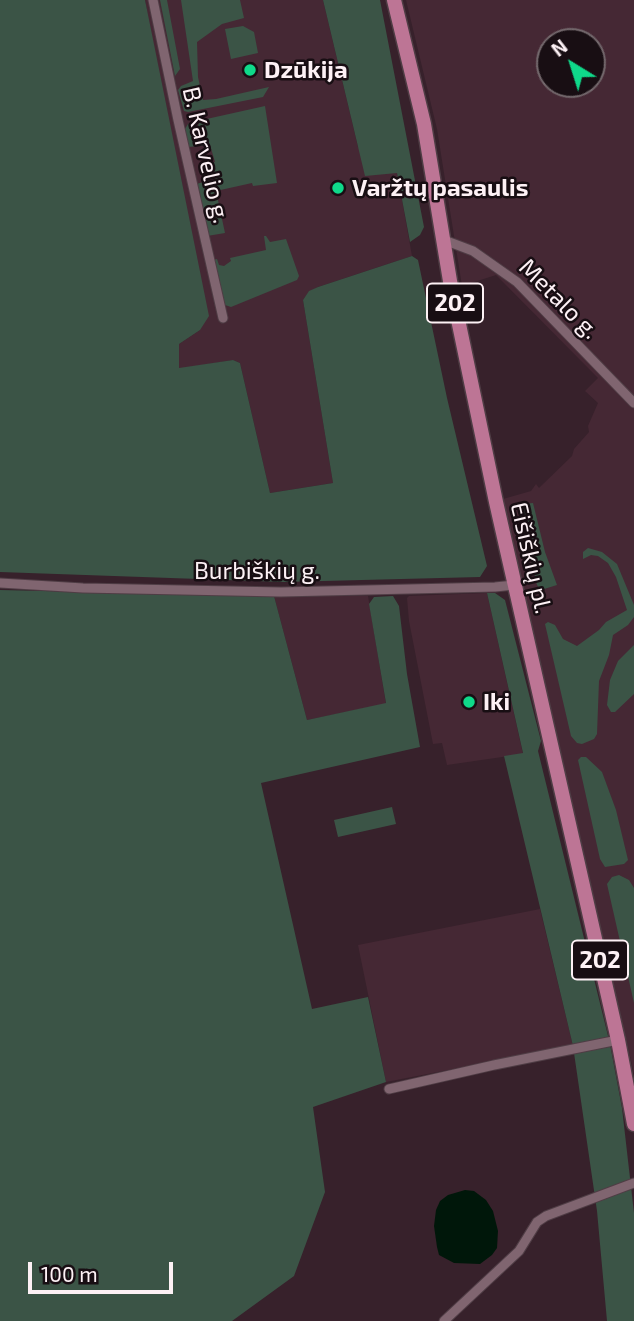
<!DOCTYPE html>
<html>
<head>
<meta charset="utf-8">
<style>
	body { margin:0 }
	#map { position:relative; width:634px; height:1321px; overflow:hidden; background:#37212b; font-family:"Exo 2",sans-serif }
	canvas { display:block }
	.north { position:absolute; left:536px; top:28px; width:70px; height:70px; box-sizing:border-box; background:#180e13; border:2px solid #74696d; border-radius:50%; rotate:322deg; font-size:19px; font-weight:700; line-height:28px; text-align:center; color:#fdf1f5 }
	.north::after { content:''; display:block; margin:auto; width:24px; height:32px; background:#0fd98a; clip-path:polygon(50% 0,100% 100%,50% 72%,0 100%) }
	.scale { position:absolute; left:28px; top:1262px; width:145px; height:32px; box-sizing:border-box; border:4px solid #fdf1f5; border-top:0; padding-left:9px; font-size:21px; line-height:24px; white-space:nowrap; color:#fdf1f5; -webkit-text-stroke:5px #180e13; paint-order:stroke }
</style>
</head>
<body>
<div id="map">
<canvas width="634" height="1321"></canvas>
<div class="north">N</div>
<div class="scale">100 m</div>
</div>
<script>
const context = document.querySelector('canvas').getContext('2d');
context.lineJoin = 'round';
function fillPath(path, color) { context.fillStyle = color; context.fill(path, 'evenodd'); }
const poly = rows => new Path2D(rows.map(r => 'M' + r).join(''));
function strokePath(path, color, width, dash) { context.strokeStyle = color; context.lineWidth = width; context.lineCap = dash ? 'butt' : 'round'; context.setLineDash(dash || []); context.stroke(path); }
function write(font, color, halo, rows, align = 'center') {
  context.font = font + ' "Exo 2",sans-serif'; context.lineWidth = 5; context.setLineDash([]); context.textBaseline = 'middle'; context.strokeStyle = halo; context.fillStyle = color; for (const [text, x, y, turn = 0] of rows) {
    context.save(); context.translate(x, y); context.rotate((+turn || 0) * Math.PI / 180); context.textAlign = isNaN(turn) ? turn : align; if (halo) context.strokeText(text, 0, 0); context.fillText(text, 0, 0); context.restore();
  }
}
const built = poly([
	[145,0,323,0,358,147,397,172,412,256,318,287,309,292,303,300,333,483,270,493,240,363,233,360,179,369,179,344,200,330],
	[406,0,634,0,634,1074,503,499,531,491,536,484,539,488,572,456,574,449,589,432,588,426,598,403,585,391,598,378,496,275,462,286,437,129],
	[550,42,592,42,592,84,550,84],
	[487,593,523,754,447,765,442,743,433,744,409,621,407,598,409,596],
	[274,596,368,596,386,704,307,720],
	[540,909,573,1046,386,1082,358,945]
]);
const green = poly([
	[0,0,145,0,209,316,200,330,179,344,179,368,233,360,240,363,270,493,333,483,303,300,309,291,318,287,412,256,418,260,447,398,487,566,480,577,284,582,0,572],
	[160,0,167,0,180,69,175,76],
	[181,0,240,0,244,18,222,24,197,42,198,77,203,100,216,99,269,87,263,97,188,112,184,111,178,90,181,86,193,81],
	[323,0,380,0,424,227,420,235,410,242,397,173,365,176],
	[243,26,254,32,258,53,231,59,225,29],
	[265,106,277,183,253,186,252,183,216,191,225,233,207,236,196,184,215,179,211,163,215,162,210,145,188,147,185,129,188,124,193,121,196,140,201,139,198,125,202,120],
	[264,236,266,236,270,242,286,239,299,276,297,280,231,307,225,305,222,302,213,260,217,259,219,265,224,266,231,261,230,258,266,250],
	[533,503,545,552,557,585,541,590,537,585,520,516,522,504],
	[588,548,602,552,617,564,634,605,634,617,628,625,613,635,609,655,599,681,597,734,594,739,582,744,577,743,571,736,545,624,548,622,555,625,563,639,577,646,599,630,606,622,627,610,616,577,608,563,598,556,591,555,583,559,583,552],
	[0,590,274,596,307,720,386,703,369,604,374,597,393,596,399,606,407,674,420,747,261,783,312,1009,368,997,386,1082,313,1107,325,1192,294,1276,232,1321,0,1321],
	[487,593,495,593,505,600,541,741,538,751,610,1044,622,1108,634,1213,634,1321,607,1321,597,1211,573,1046,504,756,523,753],
	[634,645,634,694,615,712,611,712,607,705,610,680,618,661],
	[581,757,586,757,602,772,616,810,628,860,624,864,605,867,600,859,578,760],
	[392,807,396,824,338,837,334,820],
	[619,875,629,880,634,888,634,1003,607,884,612,877]
]);
const water = poly([
	[465,1190,474,1191,486,1200,493,1211,498,1231,497,1248,492,1255,480,1264,454,1263,439,1255,437,1247,434,1226,436,1210,440,1201,448,1195]
]);
const minor = poly([
	[153,0,178,120,223,318],
	[444,240,473,251,517,282,634,403],
	[0,583,83,588,281,592,495,587,514,585],
	[389,1089,494,1065,618,1040],
	[444,1321,519,1251,537,1222,546,1216,634,1183]
]);
const primary = poly([
	[394,0,424,124,450,281,496,502,618,1040,634,1124]
]);
const markers = [
	[250,70,7,"#0fd98a"],
	[338,188,7,"#0fd98a"],
	[469,702,7,"#0fd98a"]
];
const shields = [
	[455,303,56],
	[600,960,56]
];
const shieldNames = [
	["202",455,303],
	["202",600,960]
];
const poiNames = [
	["Dzūkija",264,70],
	["Varžtų pasaulis",352,188],
	["Iki",483,702]
];
const streetNames = [
	["B. Karvelio g.",206,155,77],
	["Metalo g.",559,299,45],
	["Eišiškių pl.",531,558,77],
	["Burbiškių g.",257,571]
];
fillPath(built, '#452834');
fillPath(green, '#3b5446');
fillPath(water, '#00170a');
strokePath(minor, '#4f3d45', 11);
strokePath(primary, '#4f3d45', 17);
strokePath(minor, '#806570', 9);
strokePath(primary, '#bd7595', 14);
for (const [x, y, r, color] of markers) { const dot = new Path2D(); dot.arc(x, y, r, 0, 2 * Math.PI); context.fillStyle = color; context.fill(dot); strokePath(dot, '#180e13', 2.5); }
for (const [x, y, w] of shields) { const box = new Path2D(); box.roundRect(x - w / 2, y - 19.5, w, 39, 5); context.fillStyle = '#180e13'; context.fill(box); strokePath(box, '#fdf1f5', 2); }
write('bold 23px', '#fdf1f5', null, shieldNames);
write('bold 24px', '#fdf1f5', '#180e13', poiNames, 'left');
write('24px', '#fdf1f5', '#180e13', streetNames);
</script>
</body>
</html>
